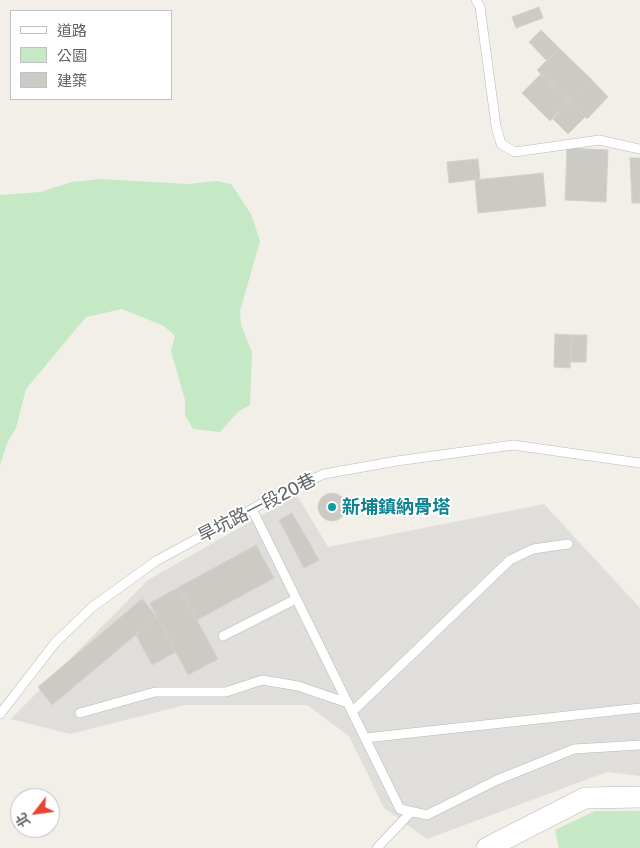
<!DOCTYPE html>
<html>
<head>
<meta charset="utf-8">
<style>
	body { margin:0 }
	#map { position:relative; width:640px; height:848px; overflow:hidden; background:#f1efe8; font-family:"Public Sans","Noto Sans TC",sans-serif }
	canvas { display:block }
	.legend { position:absolute; left:10px; top:10px; width:162px; height:90px; box-sizing:border-box; background:#fff; border:1px solid #bfc1c3; margin:0; padding:6px 9px; list-style:none; font-size:15px; color:#5f6368 }
	.legend li { display:flex; align-items:center; gap:10px; height:25px }
	.legend b { width:25px; border:1px solid #bfc1c3 }
	.north { position:absolute; left:10px; top:788px; width:50px; height:50px; box-sizing:border-box; background:#fff; border:1px solid #bfc1c3; border-radius:50%; rotate:240deg; font-size:14px; font-weight:700; line-height:20px; text-align:center; color:#5f6368 }
	.north::after { content:''; display:block; margin:auto; width:18px; height:22px; background:#ea4335; clip-path:polygon(50% 0,100% 100%,50% 72%,0 100%) }
</style>
</head>
<body>
<div id="map">
<canvas width="640" height="848"></canvas>
<ul class="legend">
<li><b style="height:6px;background:#fff"></b>道路</li>
<li><b style="height:14px;background:#c5e8c5"></b>公園</li>
<li><b style="height:14px;background:#cccac5"></b>建築</li>
</ul>
<div class="north">北</div>
</div>
<script>
const context = document.querySelector('canvas').getContext('2d');
context.lineJoin = 'round';
function fillPath(path, color) { context.fillStyle = color; context.fill(path, 'evenodd'); }
const poly = rows => new Path2D(rows.map(r => 'M' + r).join(''));
function strokePath(path, color, width, dash) { context.strokeStyle = color; context.lineWidth = width; context.lineCap = dash ? 'butt' : 'round'; context.setLineDash(dash || []); context.stroke(path); }
function write(font, color, halo, rows, align = 'center') {
  context.font = font + ' "Public Sans","Noto Sans TC",sans-serif'; context.lineWidth = 4; context.setLineDash([]); context.textBaseline = 'middle'; context.strokeStyle = halo; context.fillStyle = color; for (const [text, x, y, turn = 0] of rows) {
    context.save(); context.translate(x, y); context.rotate((+turn || 0) * Math.PI / 180); context.textAlign = isNaN(turn) ? turn : align; if (halo) context.strokeText(text, 0, 0); context.fillText(text, 0, 0); context.restore();
  }
}
const industrial = poly([
	[297,495,328,547,544,504,640,608,640,776,607,772,427,839,384,808,349,736,307,705,185,705,70,734,11,719,148,580]
]);
const green = poly([
	[100,179,188,184,217,181,231,184,251,214,260,241,240,311,241,325,252,352,250,405,239,411,220,432,193,429,185,415,185,400,171,351,175,336,164,326,122,309,86,317,26,389,16,428,8,441,0,465,0,195,40,192,72,182],
	[595,811,640,811,640,848,559,848,555,830]
]);
const building = poly([
	[539,7,543,18,516,28,512,17,539,7],
	[541,30,559,48,547,61,529,42,541,30],
	[559,48,591,79,569,101,537,70,559,48],
	[541,74,569,101,550,121,522,93,541,74],
	[591,79,608,97,587,119,569,101,591,79],
	[569,101,585,117,568,134,552,118,569,101],
	[567,148,608,150,606,202,565,200,567,148],
	[630,158,640,158,640,203,632,203,630,158],
	[478,159,480,179,449,183,447,162,478,159],
	[543,173,546,206,478,213,475,180,543,173],
	[555,334,572,335,570,368,554,367,555,334],
	[572,335,587,335,586,362,570,362,572,335],
	'318 507a14 14 0 1 1 28 0a14 14 0 1 1-28 0Z',
	[292,513,319,560,304,568,279,520,292,513],
	[256,545,274,578,197,620,179,587,256,545],
	[179,587,218,659,188,675,150,603,179,587],
	[142,599,157,617,52,705,38,687,142,599],
	[157,617,176,652,152,665,136,635,157,617]
]);
const service = poly([
	[476,0,480,7,496,126,501,144,515,152,599,140,640,149],
	[252,509,400,809,427,815,497,780,574,749,640,745],
	[223,636,296,599],
	[352,712,510,560,533,549,568,544],
	[80,713,155,692,226,692,262,680,298,686,348,703],
	[0,714,55,643,91,608,156,561,282,493,324,474,397,461,513,445,640,463],
	[365,738,640,708],
	[377,848,411,812]
]);
const tertiary = poly([
	[487,848,585,798,640,797]
]);
const markers = [
	[332,507,5,"#0f9aa8"]
];
const cultureNames = [
	["新埔鎮納骨塔",342,507]
];
const streetNames = [
	["旱坑路一段20巷",257,508,-27]
];
fillPath(industrial, '#e0deda');
fillPath(green, '#c5e8c5');
fillPath(building, '#cccac5');
strokePath(building, '#d6d1c6', 1);
strokePath(service, '#b5b8bc', 10);
strokePath(tertiary, '#b5b8bc', 22);
strokePath(service, '#fff', 9);
strokePath(tertiary, '#fff', 21);
for (const [x, y, r, color] of markers) { const dot = new Path2D(); dot.arc(x, y, r, 0, 2 * Math.PI); context.fillStyle = color; context.fill(dot); strokePath(dot, '#fff', 2); }
write('bold 18px', '#0d838f', '#fff', cultureNames, 'left');
write('18px', '#5f6368', '#fff', streetNames);
</script>
</body>
</html>
